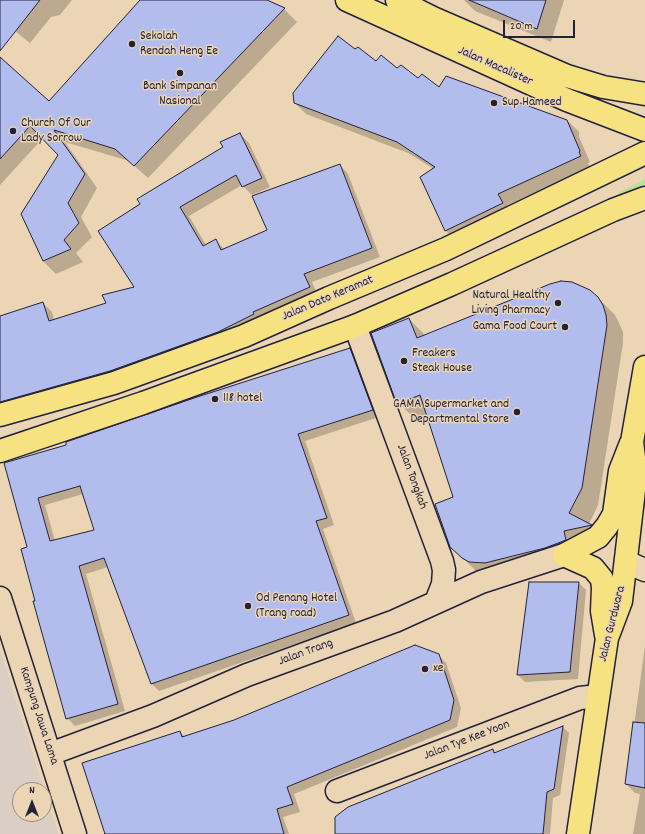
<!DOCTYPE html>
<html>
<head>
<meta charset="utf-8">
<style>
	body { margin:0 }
	#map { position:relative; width:645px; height:834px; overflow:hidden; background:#ebd5b4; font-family:Dekko,sans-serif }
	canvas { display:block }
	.north { position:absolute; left:12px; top:782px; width:40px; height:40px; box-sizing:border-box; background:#ebd5b4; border:1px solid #9b8d84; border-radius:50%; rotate:0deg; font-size:11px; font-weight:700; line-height:16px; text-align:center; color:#22223b }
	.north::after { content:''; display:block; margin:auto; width:14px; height:18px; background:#22223b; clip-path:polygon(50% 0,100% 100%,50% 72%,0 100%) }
	.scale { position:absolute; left:503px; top:20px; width:72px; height:18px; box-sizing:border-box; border:2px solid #22223b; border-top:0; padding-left:5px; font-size:12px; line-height:14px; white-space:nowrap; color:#22223b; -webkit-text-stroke:3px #ebd5b4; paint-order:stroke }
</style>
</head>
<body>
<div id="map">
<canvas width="645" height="834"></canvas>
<div class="north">N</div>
<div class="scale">20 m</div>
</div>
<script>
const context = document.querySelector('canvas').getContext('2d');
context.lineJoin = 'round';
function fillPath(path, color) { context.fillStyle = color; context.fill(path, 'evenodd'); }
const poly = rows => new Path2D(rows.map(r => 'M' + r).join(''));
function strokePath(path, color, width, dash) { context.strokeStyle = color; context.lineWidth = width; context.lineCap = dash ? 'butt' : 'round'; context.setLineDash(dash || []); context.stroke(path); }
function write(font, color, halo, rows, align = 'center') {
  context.font = font + ' Dekko,sans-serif'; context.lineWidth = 3; context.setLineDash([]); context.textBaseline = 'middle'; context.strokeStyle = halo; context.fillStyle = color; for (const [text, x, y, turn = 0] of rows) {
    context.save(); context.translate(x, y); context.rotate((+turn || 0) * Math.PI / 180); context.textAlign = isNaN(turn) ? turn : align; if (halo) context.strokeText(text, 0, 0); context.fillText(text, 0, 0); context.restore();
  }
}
const built = poly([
	[0,650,58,834,0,834],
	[20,790,44,790,44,814,20,814]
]);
const green = poly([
	[645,179,645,188,621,196,619,192]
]);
const shadow = poly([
	[0,0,72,0,60,15,51,17,30,43,0,19],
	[141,0,265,0,284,9,297,22,148,178,129,161,65,142,97,188,81,217,92,237,76,253,83,262,56,274,43,261,59,155,43,138,0,185,0,58,49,103],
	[464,0,564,0,551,42,475,11],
	[355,50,376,62,397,69,439,89,447,77,569,122,579,132,579,137,590,162,588,163,590,167,507,205,513,213,456,241,446,231,434,169,408,153,306,114,295,103],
	[240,134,249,143,270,187,252,195,242,185,189,216,206,245,215,240,225,250,268,230,340,165,348,174,380,257,312,282,318,296,261,321,10,410,1,401,0,398,0,317,43,303,52,312,54,320,107,304,135,287,99,231,224,147],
	[590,290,615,315,619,323,623,332,623,343,598,505,589,524,607,541,480,575,451,546,454,498,428,415,416,420,399,403,409,319,426,336],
	[349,349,357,356,379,417,305,441,334,525,323,529,356,623,159,691,151,683,108,567,86,574,125,711,75,726,67,718,36,601,29,548,5,464,68,446],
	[83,494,96,531,55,541,45,505],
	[579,583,586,590,578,679,525,682,518,675],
	[645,646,645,834,633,834,640,794,635,793,626,784],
	[438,655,446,663,461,708,457,727,294,794,300,812,283,817,289,834,106,834,180,732,185,737],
	[563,727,569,733,560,795,553,798,550,834,336,834,493,750,496,753]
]);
const building = poly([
	[0,0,40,0,0,51,0,0],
	[140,0,267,0,285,8,134,166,115,149,54,130,85,174,68,203,79,223,64,240,71,249,43,261,21,214,58,155,30,126,0,159,0,57,49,101,140,0],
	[469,0,546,0,537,29,469,0],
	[338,36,355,49,358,47,376,61,381,55,397,68,401,65,418,78,422,74,439,87,446,76,567,120,580,151,579,152,581,156,498,194,503,203,445,231,420,177,435,167,397,142,294,103,293,93,338,36],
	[240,133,262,178,242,187,236,175,180,207,203,246,216,239,221,250,267,230,252,196,340,164,372,248,304,274,310,287,253,312,254,314,218,332,110,371,0,402,0,316,43,302,49,321,106,303,102,295,134,287,98,231,140,204,137,199,223,147,220,142,240,133],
	[561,281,572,282,590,290,598,297,603,305,606,315,607,325,582,488,569,513,592,525,564,531,566,540,545,548,485,563,469,562,462,558,450,547,435,504,453,497,420,395,398,404,396,402,371,333,409,318,417,338,550,284,561,281],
	[350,348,373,410,298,434,327,518,316,521,349,615,151,684,104,558,79,566,118,704,66,719,33,601,35,601,21,549,27,547,4,463,66,445,66,442,197,397,350,348],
	[80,486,94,530,50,541,38,498,80,486],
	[529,582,579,582,570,672,517,675,529,582],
	[415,645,439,654,454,700,450,720,287,787,293,804,277,809,284,834,105,834,82,763,180,731,182,737,234,720,415,645],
	[633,722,645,723,645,788,625,784,633,722],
	[563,726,554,789,547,792,543,834,335,834,335,817,348,807,493,749,494,753,563,726]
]);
const minor = poly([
	[355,326,442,561,444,570,443,584,436,602],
	[626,562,645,570],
	[0,598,75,834],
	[50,754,153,716,247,675,395,621,481,582,564,555],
	[337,791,580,698,598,696]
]);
const major = poly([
	[347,0,567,100,645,130],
	[397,0,433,18,567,76,603,87,645,94],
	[0,415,114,383,244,336,329,298,446,249,645,153],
	[0,451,143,403,355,326,452,284,613,210,645,198],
	[564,555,598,537,607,526,614,514,620,471,631,443],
	[564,555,593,568,602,579,603,588,602,611,606,635],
	[578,834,607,638,621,601,636,473,632,442,645,367]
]);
const markers = [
	[132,44,4,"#22223b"],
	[180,73,4,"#22223b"],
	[494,103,4,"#22223b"],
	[13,131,4,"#22223b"],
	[558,303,4,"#22223b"],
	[565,327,4,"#22223b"],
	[404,361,4,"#22223b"],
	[215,399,4,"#22223b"],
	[517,412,4,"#22223b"],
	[248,606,4,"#22223b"],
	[425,669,4,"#22223b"]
];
const poiNames = [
	["Sekolah",140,37],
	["Rendah Heng Ee",140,52],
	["Bank Simpanan",180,87,"center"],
	["Nasional",180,102,"center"],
	["Sup Hameed",502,103],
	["Church Of Our",21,124],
	["Lady Sorrow",21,139],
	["Natural Healthy",550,296,"right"],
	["Living Pharmacy",550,311,"right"],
	["Gama Food Court",557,327,"right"],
	["Freakers",412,354],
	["Steak House",412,369],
	["118 hotel",223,399],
	["GAMA Supermarket and",509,405,"right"],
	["Departmental Store",509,420,"right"],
	["Od Penang Hotel",256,599],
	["(Trang road)",256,614],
	["xe",433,669]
];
const streetNames = [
	["Jalan Macalister",495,67,24],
	["Jalan Dato Keramat",328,299,-23],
	["Jalan Tongkah",411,477,70],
	["Jalan Gurdwara",613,624,-76],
	["Jalan Trang",306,653,-20],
	["Kampung Jawa Lama",38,716,72],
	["Jalan Tye Kee Yoon",467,741,-21]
];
fillPath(built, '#dacec5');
fillPath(green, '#bddf99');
fillPath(shadow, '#0003');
fillPath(building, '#b2bded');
strokePath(building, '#22223b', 1);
strokePath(minor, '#22223b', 25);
strokePath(major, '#22223b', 25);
strokePath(minor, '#ebd5b4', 22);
strokePath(major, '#f7e281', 22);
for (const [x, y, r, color] of markers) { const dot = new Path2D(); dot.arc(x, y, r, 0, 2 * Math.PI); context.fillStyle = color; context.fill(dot); strokePath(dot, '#ebd5b4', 1.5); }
write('13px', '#22223b', '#ebd5b4', poiNames, 'left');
write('13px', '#22223b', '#ebd5b4', streetNames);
</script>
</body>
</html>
